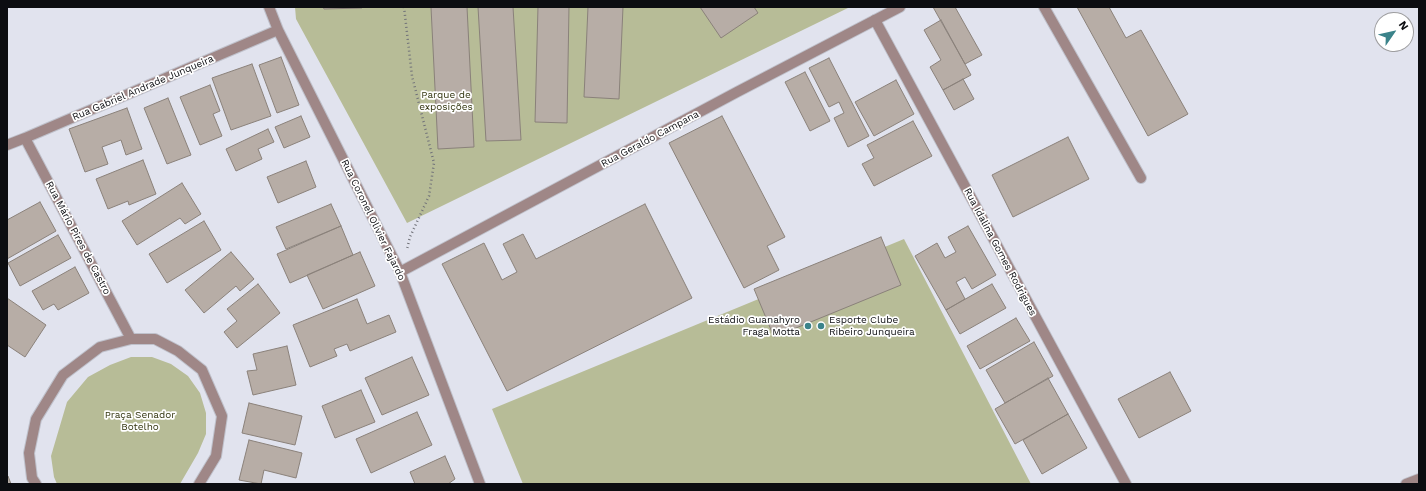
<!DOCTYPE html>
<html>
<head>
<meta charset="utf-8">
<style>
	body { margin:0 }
	#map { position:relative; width:1426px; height:491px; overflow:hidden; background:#e1e3ee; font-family:"Work Sans",sans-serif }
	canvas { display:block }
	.frame { position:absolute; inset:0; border:8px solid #0c0d11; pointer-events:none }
	.north { position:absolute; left:1374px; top:12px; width:40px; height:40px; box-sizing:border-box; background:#fff; border:1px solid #9e9ea0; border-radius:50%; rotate:56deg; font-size:11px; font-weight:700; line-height:16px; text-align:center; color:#0c0d11 }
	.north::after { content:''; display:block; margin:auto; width:14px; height:18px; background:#3b838a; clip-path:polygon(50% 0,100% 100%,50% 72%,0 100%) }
</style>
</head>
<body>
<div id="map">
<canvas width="1426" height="491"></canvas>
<div class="frame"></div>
<div class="north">N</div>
</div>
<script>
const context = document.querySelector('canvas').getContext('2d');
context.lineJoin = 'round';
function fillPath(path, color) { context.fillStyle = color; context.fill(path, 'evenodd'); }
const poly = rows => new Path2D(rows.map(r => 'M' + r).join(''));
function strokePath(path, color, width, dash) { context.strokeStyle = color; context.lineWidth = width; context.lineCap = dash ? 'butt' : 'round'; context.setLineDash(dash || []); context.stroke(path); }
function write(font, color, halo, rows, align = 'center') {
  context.font = font + ' "Work Sans",sans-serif'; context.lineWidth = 3.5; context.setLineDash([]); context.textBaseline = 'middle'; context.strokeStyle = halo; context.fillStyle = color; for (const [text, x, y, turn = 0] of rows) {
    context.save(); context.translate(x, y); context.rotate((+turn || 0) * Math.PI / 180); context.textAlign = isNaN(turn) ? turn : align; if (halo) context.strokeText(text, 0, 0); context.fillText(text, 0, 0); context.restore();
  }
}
const green = poly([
	[295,7,850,7,407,223,296,19],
	[904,239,1031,484,523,484,492,409],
	[131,357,152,357,171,364,188,376,200,393,206,413,206,434,198,453,180,484,57,484,54,477,51,456,67,402,88,377,110,365]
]);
const building = poly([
	[323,7,361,7,362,8,324,9,323,7],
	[431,7,467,7,474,147,438,149,431,7],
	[478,7,513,7,521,140,486,141,478,7],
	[538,7,569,7,567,123,535,122,538,7],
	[588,7,623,7,619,99,584,97,588,7],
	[700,7,754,7,758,13,721,38,700,7],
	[933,7,955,7,982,55,965,64,933,7],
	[1077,7,1109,7,1126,38,1141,30,1188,114,1148,136,1077,7],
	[941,20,971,75,943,90,930,67,941,60,924,30,941,20],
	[281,57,299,105,277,113,259,65,281,57],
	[829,58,869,136,848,147,834,118,844,113,839,102,829,107,809,68,829,58],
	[252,64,271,116,231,130,212,78,252,64],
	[805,72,830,121,810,131,785,82,805,72],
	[963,79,974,99,954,110,943,90,963,79],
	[896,80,914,114,874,136,855,102,896,80],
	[210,85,220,111,213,114,222,136,200,145,180,97,210,85],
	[168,98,191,155,167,164,144,108,168,98],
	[127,108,142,149,126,155,121,140,102,147,108,164,85,172,69,129,127,108],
	[301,116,310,137,284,148,275,127,301,116],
	[722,116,785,237,767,246,779,270,744,288,669,143,722,116],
	[913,121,932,156,874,186,862,164,874,158,867,145,913,121],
	[268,129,274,142,258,149,262,159,236,171,226,149,268,129],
	[1068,137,1089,179,1013,217,992,175,1068,137],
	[143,160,156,194,129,205,128,201,108,209,96,179,143,160],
	[306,161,316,187,278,203,267,177,306,161],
	[182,183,201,214,185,224,180,218,137,245,122,221,182,183],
	[40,202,56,231,7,259,7,220,40,202],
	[331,204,341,226,286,249,276,227,331,204],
	[645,204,692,298,507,391,442,264,484,243,502,280,517,272,503,244,523,234,536,259,645,204],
	[204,221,221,250,167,283,149,254,204,221],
	[341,226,353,255,290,283,277,254,341,226],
	[968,226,996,275,972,289,965,277,956,282,965,299,946,310,915,256,937,243,945,258,956,252,948,237,968,226],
	[58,235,71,258,20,286,8,263,58,235],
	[881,237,901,285,774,337,754,289,881,237],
	[231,252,254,279,240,291,236,286,204,313,185,290,231,252],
	[360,252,375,286,323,309,307,275,360,252],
	[75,267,89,293,58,310,54,304,43,310,32,291,75,267],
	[258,284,280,313,237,348,224,332,237,321,227,309,258,284],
	[992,284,1006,308,960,334,946,310,992,284],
	[7,298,46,325,25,357,7,345,7,298],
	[357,299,367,324,389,315,396,332,350,351,347,344,334,349,337,356,310,367,293,325,357,299],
	[1016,318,1030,341,980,369,967,346,1016,318],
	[1034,342,1053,376,1005,403,986,370,1034,342],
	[287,346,296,385,253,395,247,371,257,370,253,354,287,346],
	[412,357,429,395,382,415,365,378,412,357],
	[1170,372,1191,411,1139,438,1118,399,1170,372],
	[1048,378,1068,414,1015,444,995,409,1048,378],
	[361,390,375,422,335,438,322,406,361,390],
	[249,403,302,416,295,445,242,433,249,403],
	[417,412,432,445,371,473,356,439,417,412],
	[1068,414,1087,448,1042,474,1023,440,1068,414],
	[249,440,302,453,296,478,264,470,261,484,239,480,249,440],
	[445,456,455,479,448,484,415,484,410,472,445,456],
	[7,476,8,476,11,484,7,484,7,476]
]);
const path = poly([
	[404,7,412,76,434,163,429,196,410,237,407,249]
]);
const service = poly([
	[1044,7,1141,178]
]);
const minor = poly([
	[269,7,278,30,400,272],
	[875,20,1126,484],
	[25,138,131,339],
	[7,145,25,138,278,30],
	[36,484,32,478,29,453,36,419,63,375,100,347,131,339,155,339,178,351,202,370,222,416,216,456,199,484],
	[1406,484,1419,479]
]);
const tertiary = poly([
	[480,484,400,272,737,92,900,7]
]);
const markers = [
	[808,326,4,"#3b838a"],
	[821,326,4,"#3b838a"]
];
const streetNames = [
	["Rua Gabriel Andrade Junqueira",143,88,-23],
	["Rua Geraldo Campana",650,139,-28],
	["Rua Coronel Olivier Fajardo",373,220,64],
	["Rua Mário Pires de Castro",78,238,62],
	["Rua Idalina Gomes Rodrigues",1000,252,62]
];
const parkNames = [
	["Parque de",446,95],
	["exposições",446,107],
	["Praça Senador",140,415],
	["Botelho",140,427]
];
const poiNames = [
	["Estádio Guanahyro",800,320],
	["Fraga Motta",800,332],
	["Esporte Clube",829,320,"left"],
	["Ribeiro Junqueira",829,332,"left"]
];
fillPath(green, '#b7bc97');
fillPath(building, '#b7ada6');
strokePath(building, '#8a817a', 1);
strokePath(service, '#bfc1cb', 12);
strokePath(minor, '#bfc1cb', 12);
strokePath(tertiary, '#bfc1cb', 12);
strokePath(path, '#717279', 2.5, [1, 3]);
strokePath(service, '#9f8787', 10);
strokePath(minor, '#9f8787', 10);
strokePath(tertiary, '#9f8787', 10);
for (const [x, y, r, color] of markers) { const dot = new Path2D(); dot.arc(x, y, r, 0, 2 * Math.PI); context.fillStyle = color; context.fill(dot); strokePath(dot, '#fff', 1.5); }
write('10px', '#0c0d11', '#fff', streetNames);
write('10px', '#32350f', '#fff', parkNames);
write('10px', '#0c0d11', '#fff', poiNames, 'right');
</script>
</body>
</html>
